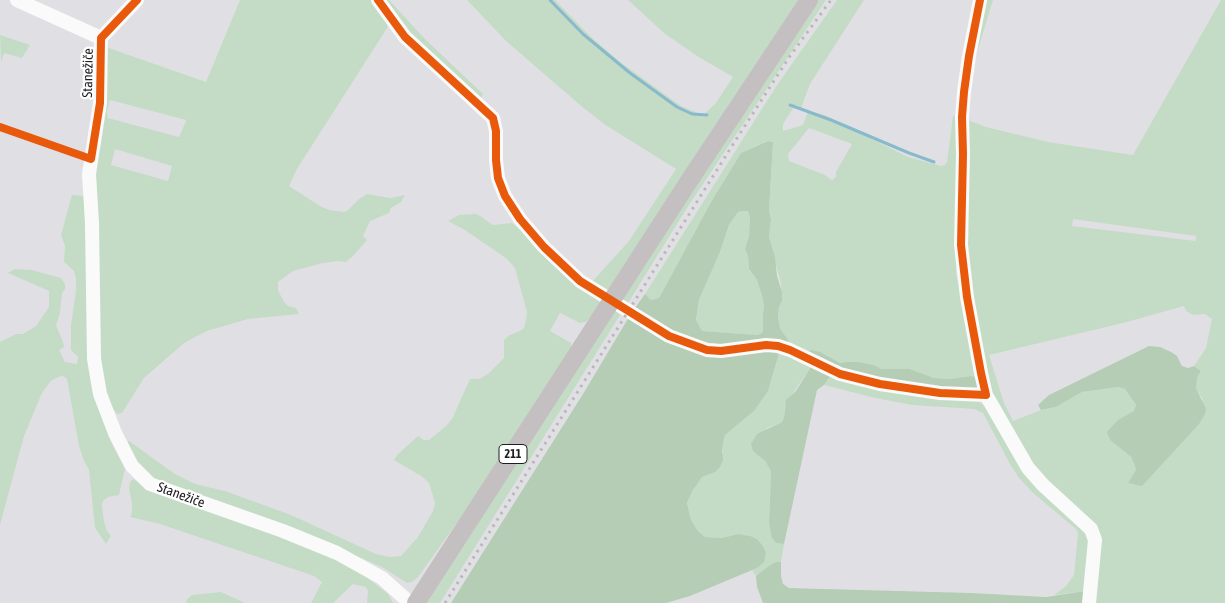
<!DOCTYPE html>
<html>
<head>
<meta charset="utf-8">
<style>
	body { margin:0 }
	canvas { display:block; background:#e0e0e4 }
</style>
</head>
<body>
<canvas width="1225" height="603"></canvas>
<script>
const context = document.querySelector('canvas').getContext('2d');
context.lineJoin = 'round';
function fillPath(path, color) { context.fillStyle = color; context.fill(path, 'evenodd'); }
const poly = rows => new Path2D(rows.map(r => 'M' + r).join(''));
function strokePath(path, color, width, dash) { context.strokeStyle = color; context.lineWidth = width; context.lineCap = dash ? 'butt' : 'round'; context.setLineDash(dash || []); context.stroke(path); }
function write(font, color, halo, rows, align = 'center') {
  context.font = font + ' "Asap Condensed",sans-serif'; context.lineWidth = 4.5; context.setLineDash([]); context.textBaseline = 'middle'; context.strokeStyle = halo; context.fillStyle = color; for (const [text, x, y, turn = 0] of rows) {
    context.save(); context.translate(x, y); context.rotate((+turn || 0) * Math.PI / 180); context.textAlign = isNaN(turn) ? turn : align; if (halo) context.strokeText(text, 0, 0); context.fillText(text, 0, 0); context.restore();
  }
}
const green = poly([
	[240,0,374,0,389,25,297,169,289,186,320,206,329,210,344,212,348,210,359,199,367,194,390,198,405,195,401,202,391,208,389,213,370,221,363,236,367,240,354,255,346,262,338,261,323,263,293,271,278,282,278,290,284,302,288,306,296,308,299,314,248,319,207,331,184,343,144,378,122,413,117,414,108,403,101,378,93,206,106,47,206,82],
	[110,100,186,120,186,121,179,137,108,118,107,111],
	[115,149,172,166,168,181,111,165],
	[382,0,389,0,425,39,483,94,480,100,420,46],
	[467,0,555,0,591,37,620,62,681,106,703,115,715,104,733,77,697,56,664,33,628,0,802,0,608,292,590,284,629,241,676,169,604,124,580,105,506,41],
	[816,0,826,0,687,208,628,303,621,300],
	[837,0,864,0,810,84,801,108,797,105,794,107,783,124,783,131,803,125,808,111,824,115,908,157,941,166,945,165,947,162,953,116,958,115,956,273,977,377,971,376,950,379,934,378,910,369,882,369,874,365,859,362,846,362,840,363,831,359,806,353,786,345,785,335,780,328,778,317,779,307,782,301,781,284,769,237,771,219,769,211,773,142,767,141,741,153,711,202,659,298,651,300,645,294,777,85],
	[809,128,852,144,836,172,836,177,832,180,825,175,789,161,788,154],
	[984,0,993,0,976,56,971,83,968,120,986,127,1048,142,1133,155,1221,0,1225,0,1225,603,1093,603,1098,537,1044,480,994,404,966,258,965,117],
	[1073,219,1196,236,1196,241,1072,226],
	[1184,306,1186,311,1193,315,1205,314,1212,319,1206,348,1194,366,1201,371,1197,378,1196,388,1203,400,1136,470,1131,457,1110,440,1118,420,1134,412,1136,405,1125,389,1118,387,1082,392,1056,407,1041,410,1013,421,1004,403,989,355,1127,322],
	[0,35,30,45,22,58,4,53,1,62],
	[72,195,85,196,100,410,112,444,125,469,119,495,108,497,103,501,102,506,104,522,107,531,111,536,106,544,95,528,89,470,84,461,79,446,67,379,63,376,58,377,51,381,42,393,24,436,0,525,0,342,16,334,23,334,36,326,49,307,49,291,8,273,15,269,32,270,61,278,65,284,65,289,62,293,60,313,56,325,63,342,64,347,59,350,65,362,77,364,78,357,71,350,71,325,76,290,76,278,74,271,64,262,65,246,61,235],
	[742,211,748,211,750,218,749,236,745,249,748,256,749,270,757,280,763,299,764,307,763,313,763,332,758,335,702,331,696,321,699,300,720,252,729,225,738,212],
	[477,214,493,225,512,223,603,300,596,311,586,322,580,323,560,313,550,331,571,343,571,350,477,495,418,577,412,582,407,583,382,567,354,555,156,481,135,463,126,442,129,441,175,474,195,484,225,491,291,515,376,554,390,557,401,556,418,537,433,511,435,503,429,483,421,476,394,460,397,455,418,436,424,440,429,440,447,425,452,419,470,379,479,379,488,374,504,358,504,340,508,336,520,331,524,328,526,320,527,312,515,268,507,259,465,230,448,221,459,215],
	[616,307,622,312,440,603,425,603],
	[780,350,812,365,785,405,784,417,782,422,767,428,753,451,765,461,771,471,769,523,776,543,784,544,781,562,776,562,770,565,756,576,752,570,757,568,766,552,763,546,757,539,744,535,738,534,722,538,705,537,698,531,691,520,687,503,696,485,702,477,708,474,723,453,722,449,725,435,754,411,768,391],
	[831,375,975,399,987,407,1087,533,1091,541,1085,591,1054,595,1066,586,1074,575,1078,533,1076,529,1032,492,1019,478,1011,466,983,413,974,409,912,405,875,398,824,385],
	[133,479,161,495,303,544,356,569,388,594,393,603,367,603,368,591,366,587,353,584,333,603,311,603,322,582,314,576,160,524,130,517,132,513,132,503,129,489,130,482],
	[221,592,245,603,186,603,187,599,192,595]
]);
const forest = poly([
	[768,141,773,142,769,211,771,219,769,237,775,257,777,276,782,292,782,301,779,307,778,317,780,328,788,340,788,343,724,348,687,340,635,308,645,294,651,300,659,298,711,202,741,153],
	[742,211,748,211,750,218,749,236,745,249,748,256,749,269,757,280,763,299,764,307,763,313,763,332,758,335,702,331,696,320,699,300,720,252,729,225,738,212],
	[629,317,669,339,780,350,768,391,754,411,725,435,722,449,723,460,720,467,715,472,702,477,693,490,687,503,691,520,698,531,705,537,722,538,738,534,750,536,757,539,763,546,766,552,764,562,757,568,690,596,666,603,451,603,583,394],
	[1149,346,1160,347,1171,352,1177,356,1182,366,1188,368,1194,366,1201,371,1197,378,1196,388,1206,409,1205,414,1199,424,1142,486,1128,483,1136,470,1134,464,1131,457,1110,440,1107,432,1118,420,1134,411,1136,405,1125,389,1118,387,1082,392,1056,407,1041,410,1038,405,1049,395],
	[811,350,820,352,840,363,846,362,859,362,874,365,882,369,910,369,934,378,950,379,971,376,977,377,977,388,963,390,842,372,806,353],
	[812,365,831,375,824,385,817,390,784,544,776,543,772,538,769,523,771,471,765,461,753,451,751,444,757,434,782,422,784,417,786,400,796,391],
	[776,562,781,562,781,576,783,584,789,588,971,593,1046,597,1085,591,1084,603,763,603,757,587,756,576,770,565]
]);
const stream = poly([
	[550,0,583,34,630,73,677,107,692,114,707,115],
	[790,105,831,120,909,153,934,162]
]);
const minor = poly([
	[17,0,101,38],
	[137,0,101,38,100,103,89,174,92,223,94,359,100,394,115,433,132,466,150,484,283,531,337,553,382,578,410,603],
	[378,0,405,37,493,118,496,131,496,160,498,178,505,196,520,219,544,247,580,281,669,336,707,350,721,351,766,345,778,346,790,350,840,374,880,384,940,393,986,395],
	[980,0,969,56,964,92,962,117,963,154,961,245,967,297,981,373,986,395,1028,468,1043,485,1091,529,1095,540,1089,603]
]);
const major = poly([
	[416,603,689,181,809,0]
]);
const rail = poly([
	[445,603,737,138,790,56,831,0]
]);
const cycleway = poly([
	[378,0,405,37,493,118,496,131,496,160,498,178,505,196,520,219,544,247,580,281,669,336,707,350,721,351,766,345,778,346,790,350,840,374,880,384,940,393,986,395,981,373,967,297,961,245,963,154,962,117,964,92,969,56,980,0],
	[0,127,91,159,100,103,101,38,137,0]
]);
const shields = [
	[513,454,28]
];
const shieldNames = [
	["211",513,454]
];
const streetNames = [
	["Stanežiče",88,73,-89],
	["Stanežiče",181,495,20]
];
fillPath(green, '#c4dcc5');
fillPath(forest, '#b5cdb5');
strokePath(stream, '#88bacc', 3);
strokePath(minor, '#fafafb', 14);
strokePath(major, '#c4c0c2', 18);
strokePath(rail, '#b9b9ba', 3, [2.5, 5]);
strokePath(cycleway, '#e8590c', 8);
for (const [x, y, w] of shields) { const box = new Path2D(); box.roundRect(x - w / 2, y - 9.5, w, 19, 4); context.fillStyle = '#fff'; context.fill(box); strokePath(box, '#1e1e21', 1); }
write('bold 12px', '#1e1e21', null, shieldNames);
write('14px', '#1e1e21', '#fff', streetNames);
</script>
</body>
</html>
